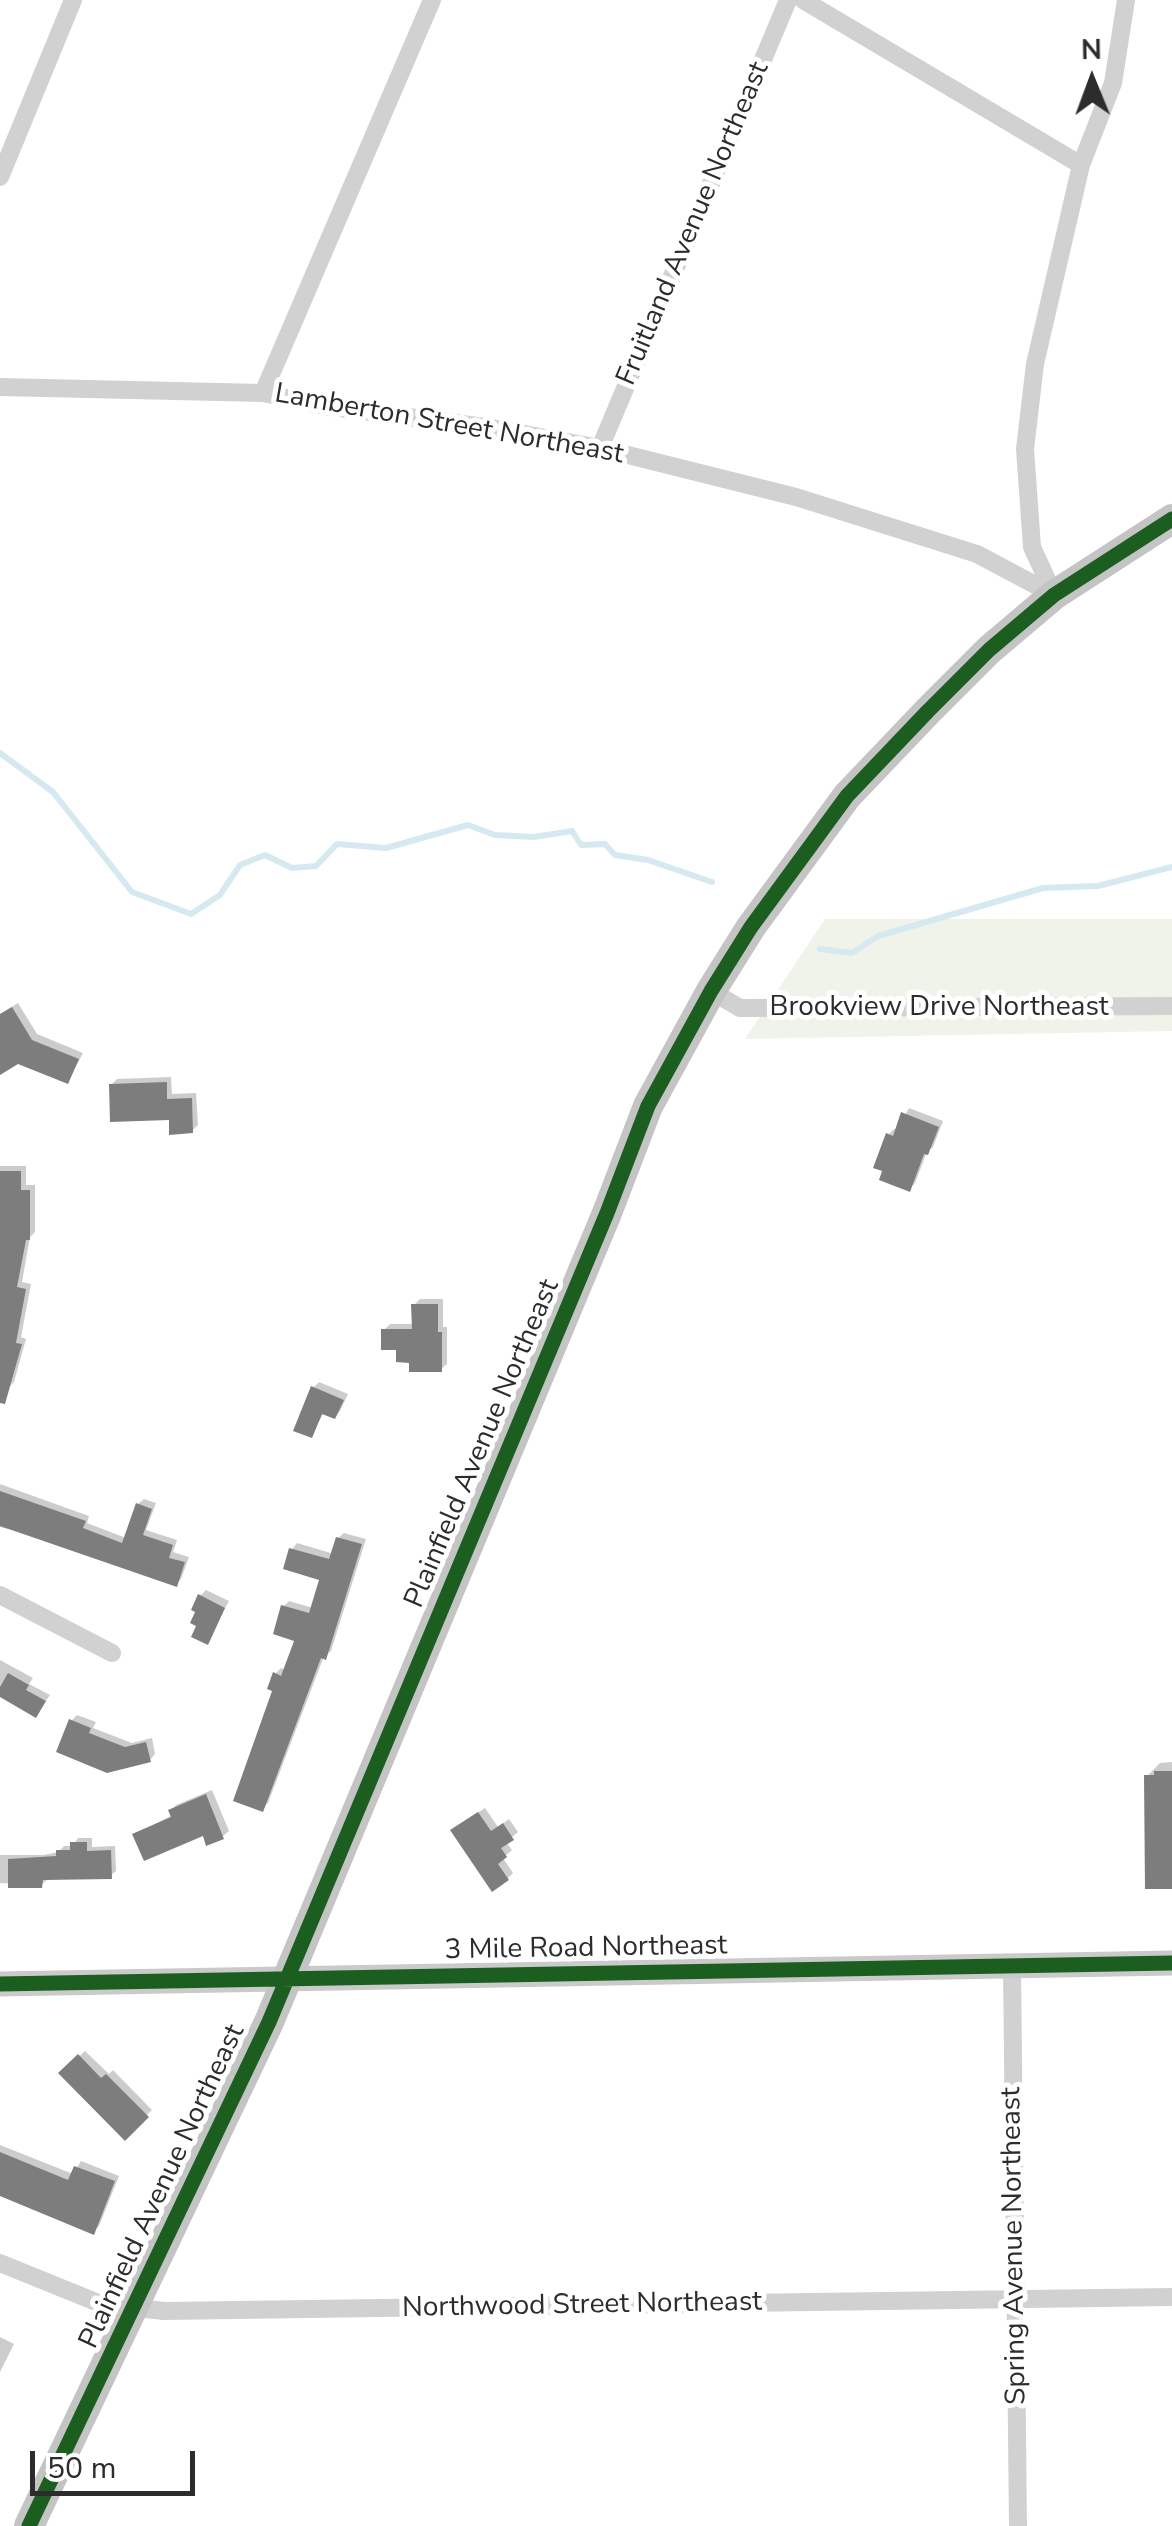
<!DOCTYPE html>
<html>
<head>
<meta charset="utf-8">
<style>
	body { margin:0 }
	#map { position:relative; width:1172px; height:2526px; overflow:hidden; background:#fff; font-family:"Nunito Sans",sans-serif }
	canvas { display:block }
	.north { position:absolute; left:1042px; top:30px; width:100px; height:100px; -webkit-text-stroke:8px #fff; paint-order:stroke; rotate:359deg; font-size:28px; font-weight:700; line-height:40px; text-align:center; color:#2c2c2c }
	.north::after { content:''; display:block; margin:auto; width:35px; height:45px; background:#2c2c2c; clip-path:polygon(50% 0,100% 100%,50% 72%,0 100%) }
	.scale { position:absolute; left:30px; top:2451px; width:165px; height:45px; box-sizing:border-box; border:5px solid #2c2c2c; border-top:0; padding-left:12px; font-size:30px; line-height:35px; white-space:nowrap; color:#2c2c2c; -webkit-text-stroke:8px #fff; paint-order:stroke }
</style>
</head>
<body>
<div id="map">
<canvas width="1172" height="2526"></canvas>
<div class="north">N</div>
<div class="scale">50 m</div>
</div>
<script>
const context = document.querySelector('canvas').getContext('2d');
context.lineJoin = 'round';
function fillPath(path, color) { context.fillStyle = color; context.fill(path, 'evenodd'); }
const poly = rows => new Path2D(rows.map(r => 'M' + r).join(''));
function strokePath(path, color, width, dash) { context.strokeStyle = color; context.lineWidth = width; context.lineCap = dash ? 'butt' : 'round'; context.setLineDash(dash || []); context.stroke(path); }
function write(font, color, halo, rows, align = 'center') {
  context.font = font + ' "Nunito Sans",sans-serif'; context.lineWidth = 10; context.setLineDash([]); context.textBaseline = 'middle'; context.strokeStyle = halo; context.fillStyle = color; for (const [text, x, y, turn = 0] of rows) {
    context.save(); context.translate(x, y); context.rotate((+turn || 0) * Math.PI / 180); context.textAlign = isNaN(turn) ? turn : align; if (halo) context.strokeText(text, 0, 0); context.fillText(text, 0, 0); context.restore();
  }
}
const green = poly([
	[825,919,1172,919,1172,1031,745,1039]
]);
const shadow = poly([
	[18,1003,37,1034,83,1053,68,1081,18,1061,0,1062,0,1014],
	[171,1077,172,1094,196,1093,198,1125,192,1131,111,1085,117,1079],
	[909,1108,943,1121,933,1147,927,1152,915,1183,909,1189,888,1135,894,1129,897,1130],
	[0,1166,26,1166,26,1185,35,1185,35,1232,30,1237,22,1282,31,1284,21,1337,26,1339,14,1382,8,1388,0,1386],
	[420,1299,443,1299,443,1327,447,1327,447,1364,441,1369,411,1360,384,1330,390,1324,414,1324,414,1305],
	[319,1382,348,1394,340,1411,335,1417,324,1412,311,1436,313,1388],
	[0,1484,89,1516,87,1523,126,1538,138,1504,144,1499,156,1503,146,1530,177,1540,173,1552,189,1557,181,1579,176,1584,10,1527,8,1529,0,1527],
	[344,1533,366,1539,331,1651,324,1656,268,1803,262,1809,275,1674,281,1668,286,1670,297,1639,284,1606,289,1601,313,1608,322,1578,292,1549,297,1543,334,1554,338,1538],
	[206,1590,229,1601,207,1642,199,1625,200,1596],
	[0,1660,33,1678,29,1684,50,1695,36,1715,0,1695],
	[77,1715,96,1722,93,1728,132,1743,152,1738,155,1754,150,1760,108,1770,71,1721],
	[1172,1762,1172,1886,1147,1776,1160,1763],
	[212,1790,229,1831,223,1836,204,1833,135,1834,173,1815,171,1811,176,1805],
	[485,1808,498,1827,509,1819,518,1832,506,1842,512,1850,503,1858,513,1873,507,1879,459,1825],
	[78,1838,92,1838,92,1847,115,1846,116,1871,110,1876,47,1880,41,1885,0,1883,0,1855,44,1855,58,1852,64,1846,73,1846],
	[85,2051,109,2074,113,2070,152,2110,125,2137,62,2073],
	[0,2145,73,2174,81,2161,119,2176,99,2226,93,2232,0,2194],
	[0,2337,14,2344,0,2372]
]);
const stream = poly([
	[0,753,53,792,132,892,191,914,220,895,240,865,265,855,292,868,316,866,337,844,386,848,468,825,495,835,534,837,572,831,581,845,605,844,615,855,648,860,712,882],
	[820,949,852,953,878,936,1043,888,1098,886,1172,867]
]);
const building = poly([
	[12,1007,32,1040,79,1059,68,1084,18,1064,0,1075,0,1014],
	[167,1082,167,1099,192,1098,193,1133,169,1135,169,1120,110,1122,109,1084],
	[901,1112,939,1127,928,1155,924,1154,910,1192,879,1180,882,1171,873,1168,886,1133,893,1136],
	[0,1171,21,1171,21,1190,30,1190,30,1240,26,1240,17,1287,26,1289,16,1343,22,1344,5,1404,0,1403],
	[411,1304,438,1304,438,1332,442,1332,442,1372,409,1372,409,1363,396,1362,396,1350,381,1350,381,1329,412,1329],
	[311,1386,344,1400,335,1419,322,1414,312,1438,293,1431],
	[0,1491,86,1521,83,1528,122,1543,136,1503,152,1509,143,1535,173,1545,169,1558,185,1562,177,1587,0,1526],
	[336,1537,362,1544,326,1660,321,1658,263,1812,233,1801,272,1691,267,1689,273,1672,281,1676,294,1641,273,1634,281,1605,309,1613,319,1580,283,1569,289,1548,329,1559],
	[198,1594,225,1608,208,1645,191,1637,196,1626,190,1623,195,1612,191,1610],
	[8,1673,29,1685,26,1690,46,1701,36,1718,0,1697,0,1687],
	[69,1719,91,1728,89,1733,125,1747,146,1742,151,1762,107,1773,56,1752],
	[1154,1771,1172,1771,1172,1889,1145,1889,1144,1775,1154,1775],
	[206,1794,224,1839,206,1846,203,1836,144,1861,132,1834,171,1817,168,1810],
	[478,1812,491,1831,503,1823,514,1840,501,1848,507,1857,498,1864,509,1880,492,1892,450,1830],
	[70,1842,87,1842,87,1851,111,1850,112,1879,43,1880,42,1888,8,1888,8,1859,56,1856,56,1850,70,1850],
	[78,2054,101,2078,106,2074,149,2117,125,2141,58,2073],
	[0,2152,68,2180,74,2166,115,2181,94,2235,0,2196]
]);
const minor = poly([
	[803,0,1081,165],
	[0,177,73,0],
	[0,387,263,393,325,406,492,428,600,448,796,497,977,554,1054,595],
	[263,393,432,0],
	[600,448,788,0],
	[1054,595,1032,547,1025,449,1035,364,1081,165,1113,83,1126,0],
	[711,991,740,1008,1172,1006],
	[0,1595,112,1653],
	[1012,1965,1018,2526],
	[0,2263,101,2304,164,2311,1172,2297]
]);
const secondary = poly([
	[0,1984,1172,1963]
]);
const primary = poly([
	[29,2526,269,2022,607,1213,648,1106,711,991,751,927,847,796,928,711,989,650,1054,595,1172,519]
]);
const cycleway = poly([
	[0,1984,1172,1963],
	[29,2526,269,2022,607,1213,648,1106,711,991,751,927,847,796,928,711,989,650,1054,595,1172,519]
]);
const streetNames = [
	["Fruitland Avenue Northeast",694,224,-67],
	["Lamberton Street Northeast",449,425,10],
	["Brookview Drive Northeast",939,1008],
	["Plainfield Avenue Northeast",483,1444,-67],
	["3 Mile Road Northeast",586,1949,-1],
	["Plainfield Avenue Northeast",163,2187,-65],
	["Spring Avenue Northeast",1015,2246,-91],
	["Northwood Street Northeast",582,2306,-1]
];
fillPath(green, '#f0f3ea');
fillPath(shadow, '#0003');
strokePath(stream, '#d6e9f1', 6);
fillPath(building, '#7d7d7d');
strokePath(minor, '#d1d1d1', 18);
strokePath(secondary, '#cacaca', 25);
strokePath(primary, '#c4c4c4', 30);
strokePath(cycleway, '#1b5e20', 15);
write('28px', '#2c2c2c', '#fff', streetNames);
</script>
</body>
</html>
